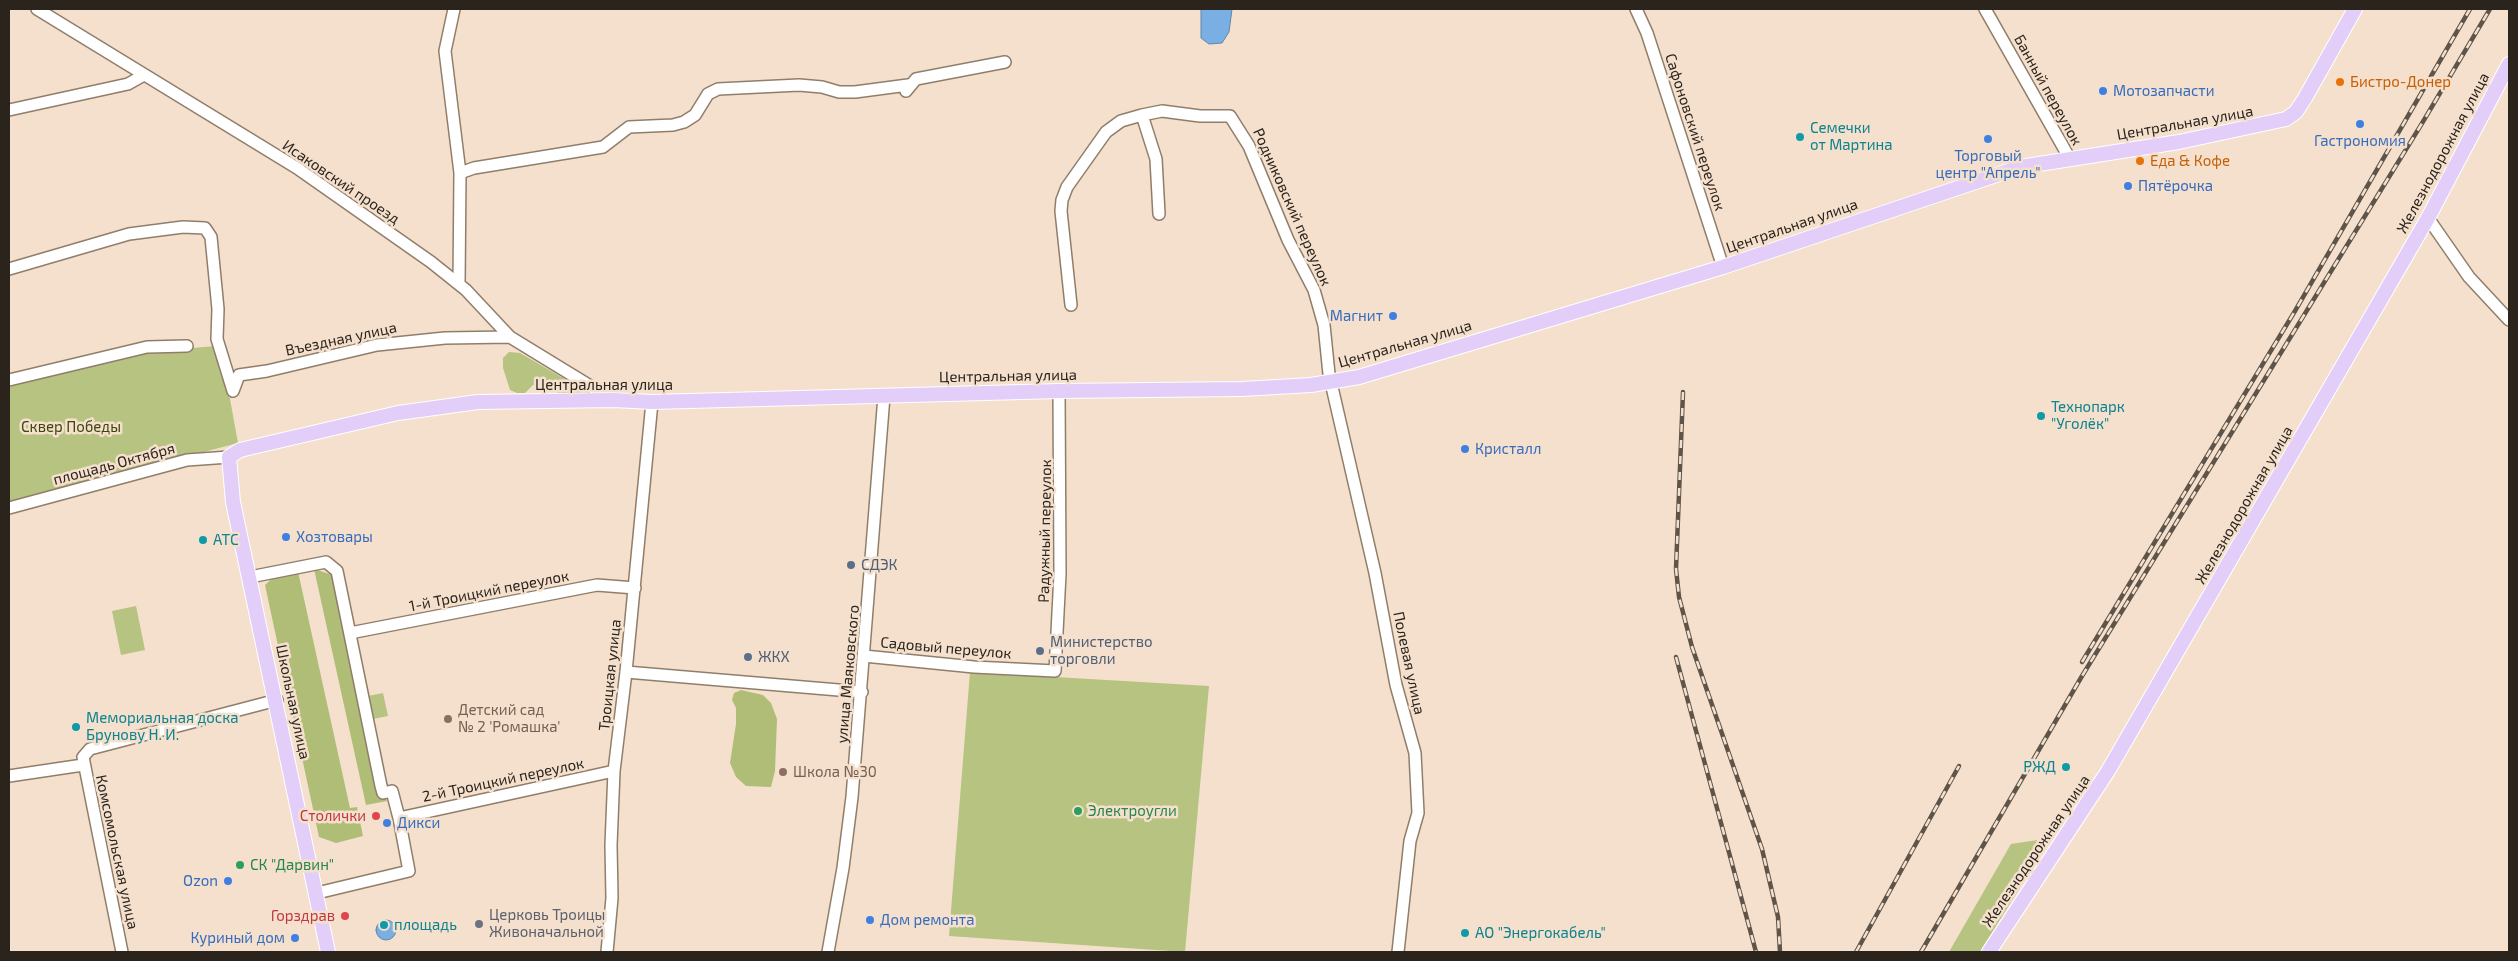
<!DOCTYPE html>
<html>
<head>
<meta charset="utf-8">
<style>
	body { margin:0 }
	#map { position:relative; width:2518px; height:961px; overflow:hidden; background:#f4e0cc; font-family:"Exo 2",sans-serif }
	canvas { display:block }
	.frame { position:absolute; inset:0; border:10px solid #2b241d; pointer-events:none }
</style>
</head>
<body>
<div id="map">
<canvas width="2518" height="961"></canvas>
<div class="frame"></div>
</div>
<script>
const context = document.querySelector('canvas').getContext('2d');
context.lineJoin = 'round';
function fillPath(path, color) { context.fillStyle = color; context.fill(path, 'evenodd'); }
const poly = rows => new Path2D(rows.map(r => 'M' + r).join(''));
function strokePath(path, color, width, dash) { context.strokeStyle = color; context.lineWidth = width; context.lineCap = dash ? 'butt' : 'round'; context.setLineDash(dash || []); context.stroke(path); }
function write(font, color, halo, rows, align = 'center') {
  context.font = font + ' "Exo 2",sans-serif'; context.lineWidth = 5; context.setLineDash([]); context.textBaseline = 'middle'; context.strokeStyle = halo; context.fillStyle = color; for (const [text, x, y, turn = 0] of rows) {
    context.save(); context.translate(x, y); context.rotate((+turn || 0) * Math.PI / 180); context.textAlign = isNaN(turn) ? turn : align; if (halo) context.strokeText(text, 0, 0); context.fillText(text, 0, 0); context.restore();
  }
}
const green = poly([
	[216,346,228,388,238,443,9,503,9,383,135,353],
	[509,352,520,353,587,392,587,396,559,395,554,385,548,384,533,385,525,393,517,393,510,390,503,368,503,358],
	[136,606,145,650,121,655,112,611],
	[970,672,1209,686,1185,952,949,936],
	[383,693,388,716,368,720,363,697],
	[2051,838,1980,952,1949,952,2011,844]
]);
const forest = poly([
	[297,567,350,808,357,807,363,836,336,843,319,837,265,585,280,571],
	[314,569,339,577,383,793,387,801,366,805],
	[741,690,763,695,771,703,777,719,775,771,771,787,746,786,736,777,730,763,736,724,736,708,732,700,734,693]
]);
const water = poly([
	[1201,9,1232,9,1229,32,1222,43,1209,44,1201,38,1201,9],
	'376 930a10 10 0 1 1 20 0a10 10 0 1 1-20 0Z'
]);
const minor = poly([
	[37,9,297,168,431,262,466,290,510,337,613,400],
	[454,9,445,51,460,173,459,284],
	[1636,9,1647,33,1723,267],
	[1985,9,2070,159],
	[906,91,916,79,1005,62],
	[9,110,128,84,144,75],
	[460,173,474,168,603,147,629,127,673,125,684,122,695,115,708,94,718,89,799,85,822,87,839,92,855,92,908,85,906,91],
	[1159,214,1156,159,1142,115,1162,111,1200,116,1230,116,1249,146,1288,240,1314,290,1324,325,1329,374,1375,573,1396,685,1415,753,1418,813,1410,841,1398,952],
	[2428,218,2469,277,2509,320],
	[9,269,129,234,183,227,205,228,211,237,218,309,217,339,233,391],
	[1071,305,1061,211,1062,200,1067,187,1106,132,1121,121,1142,115],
	[9,380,147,347,187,346],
	[233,391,239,375,267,371,377,345,445,338,510,337],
	[9,508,187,460,229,457],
	[250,577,326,562,337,571,381,786,383,793,392,791,399,818,409,871,317,893],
	[350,633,597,585,635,588],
	[864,656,974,667,1055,671,1060,574,1059,391],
	[626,672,862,692],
	[9,776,83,765],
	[399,818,614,771],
	[122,952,83,757,90,749,277,700],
	[607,952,612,898,611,845,614,771,626,672,652,402],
	[828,952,843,868,852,797,884,396]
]);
const major = poly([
	[328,952,233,502,229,457,240,450,398,413,478,402,613,400,652,402,1059,391,1242,389,1311,385,1359,377,1723,267,2020,167,2179,142,2286,119,2296,112,2305,98,2355,9],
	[1989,952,2108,771,2428,218,2509,64]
]);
const rail = poly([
	[1683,392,1676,569,1679,597,1692,647,1762,849,1778,917,1780,952],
	[1676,657,1756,952],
	[2082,662,2295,311,2470,9],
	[1856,952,1959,766],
	[1921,952,2082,676,2421,125,2490,9]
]);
const markers = [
	[2340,82,5,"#e8710a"],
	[2103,91,5,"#3f7fe0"],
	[2360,124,5,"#3f7fe0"],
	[1800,137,5,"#0f9aa8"],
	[1988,139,5,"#3f7fe0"],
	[2140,161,5,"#e8710a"],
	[2128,186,5,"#3f7fe0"],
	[1393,316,5,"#3f7fe0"],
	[2041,416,5,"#0f9aa8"],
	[1465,449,5,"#3f7fe0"],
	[286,537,5,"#3f7fe0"],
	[203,540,5,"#0f9aa8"],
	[851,565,5,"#5c6f8a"],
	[1040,651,5,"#5c6f8a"],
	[748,657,5,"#5c6f8a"],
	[448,719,5,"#8d6e63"],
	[76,727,5,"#0f9aa8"],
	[2066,767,5,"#0f9aa8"],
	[783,772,5,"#8d6e63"],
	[1078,811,5,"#2e9e5b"],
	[376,816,5,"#e0444e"],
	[387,823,5,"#3f7fe0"],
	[240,865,5,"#2e9e5b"],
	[228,881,5,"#3f7fe0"],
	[345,916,5,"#e0444e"],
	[870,920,5,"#3f7fe0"],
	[479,924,5,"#6b7280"],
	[384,925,5,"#0f9aa8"],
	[1465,933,5,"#0f9aa8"],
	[295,938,5,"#3f7fe0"]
];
const foodNames = [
	["Бистро-Донер",2350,82],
	["Еда & Кофе",2150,161]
];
const streetNames = [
	["Банный переулок",2048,90,61],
	["Центральная улица",2185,123,-10],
	["Сафоновский переулок",1695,132,72],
	["Железнодорожная улица",2443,153,-62],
	["Исаковский проезд",341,182,34],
	["Родниковский переулок",1292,207,66],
	["Центральная улица",1792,226,-19],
	["Въездная улица",341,339,-12],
	["Центральная улица",1405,344,-16],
	["Центральная улица",1008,376,-1],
	["Центральная улица",604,385],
	["площадь Октября",114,464,-15],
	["Железнодорожная улица",2244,505,-60],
	["Радужный переулок",1045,531,-89],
	["1-й Троицкий переулок",489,591,-11],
	["Садовый переулок",946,648,5],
	["Полевая улица",1409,663,78],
	["улица Маяковского",848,674,-85],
	["Троицкая улица",610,675,-84],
	["Школьная улица",293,702,78],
	["2-й Троицкий переулок",503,780,-12],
	["Железнодорожная улица",2036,851,-56],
	["Комсомольская улица",117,852,78]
];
const shopNames = [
	["Мотозапчасти",2113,91],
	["Гастрономия",2360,141,"center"],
	["Торговый",1988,156,"center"],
	["центр \"Апрель\"",1988,173,"center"],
	["Пятёрочка",2138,186],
	["Магнит",1383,316,"right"],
	["Кристалл",1475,449],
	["Хозтовары",296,537],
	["Дикси",397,823],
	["Ozon",218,881,"right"],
	["Дом ремонта",880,920],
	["Куриный дом",285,938,"right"]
];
const cultureNames = [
	["Семечки",1810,128],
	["от Мартина",1810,145],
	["Технопарк",2051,407],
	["\"Уголёк\"",2051,424],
	["АТС",213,540],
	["Мемориальная доска",86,718],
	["Брунову Н. И.",86,735],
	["РЖД",2056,767,"right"],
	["площадь",394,925],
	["АО \"Энергокабель\"",1475,933]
];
const parkNames = [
	["Сквер Победы",71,427]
];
const serviceNames = [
	["СДЭК",861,565],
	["Министерство",1050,642],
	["торговли",1050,659],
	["ЖКХ",758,657]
];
const educationNames = [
	["Детский сад",458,710],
	["№ 2 'Ромашка'",458,727],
	["Школа №30",793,772]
];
const leisureNames = [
	["Электроугли",1088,811],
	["СК \"Дарвин\"",250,865]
];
const healthNames = [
	["Столички",366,816],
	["Горздрав",335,916]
];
const worshipNames = [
	["Церковь Троицы",489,915],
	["Живоначальной",489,932]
];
fillPath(green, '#b6c381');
fillPath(forest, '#b0bd77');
fillPath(water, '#7aafe4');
strokePath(water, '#6285a8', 1);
strokePath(minor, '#907e6b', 14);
strokePath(major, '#fff', 16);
strokePath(minor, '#fff', 11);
strokePath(major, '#e3cef9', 14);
strokePath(rail, '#5e5449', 4.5);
strokePath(rail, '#f4e0cc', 2.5, [8]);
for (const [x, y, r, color] of markers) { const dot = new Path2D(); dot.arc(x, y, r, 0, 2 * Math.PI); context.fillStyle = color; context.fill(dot); strokePath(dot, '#f4e0cc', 2); }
write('15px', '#c56008', '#f4e0cc', foodNames, 'left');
write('15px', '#2b241d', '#f4e0cc', streetNames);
write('15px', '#366cbe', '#f4e0cc', shopNames, 'left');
write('15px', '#0d838f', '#f4e0cc', cultureNames, 'left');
write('15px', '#3d450f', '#f4e0cc', parkNames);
write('15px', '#4e5e75', '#f4e0cc', serviceNames, 'left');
write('15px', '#785e54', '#f4e0cc', educationNames, 'left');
write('15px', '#27864d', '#f4e0cc', leisureNames, 'left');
write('15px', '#be3a42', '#f4e0cc', healthNames, 'right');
write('15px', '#5b616d', '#f4e0cc', worshipNames, 'left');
</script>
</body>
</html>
